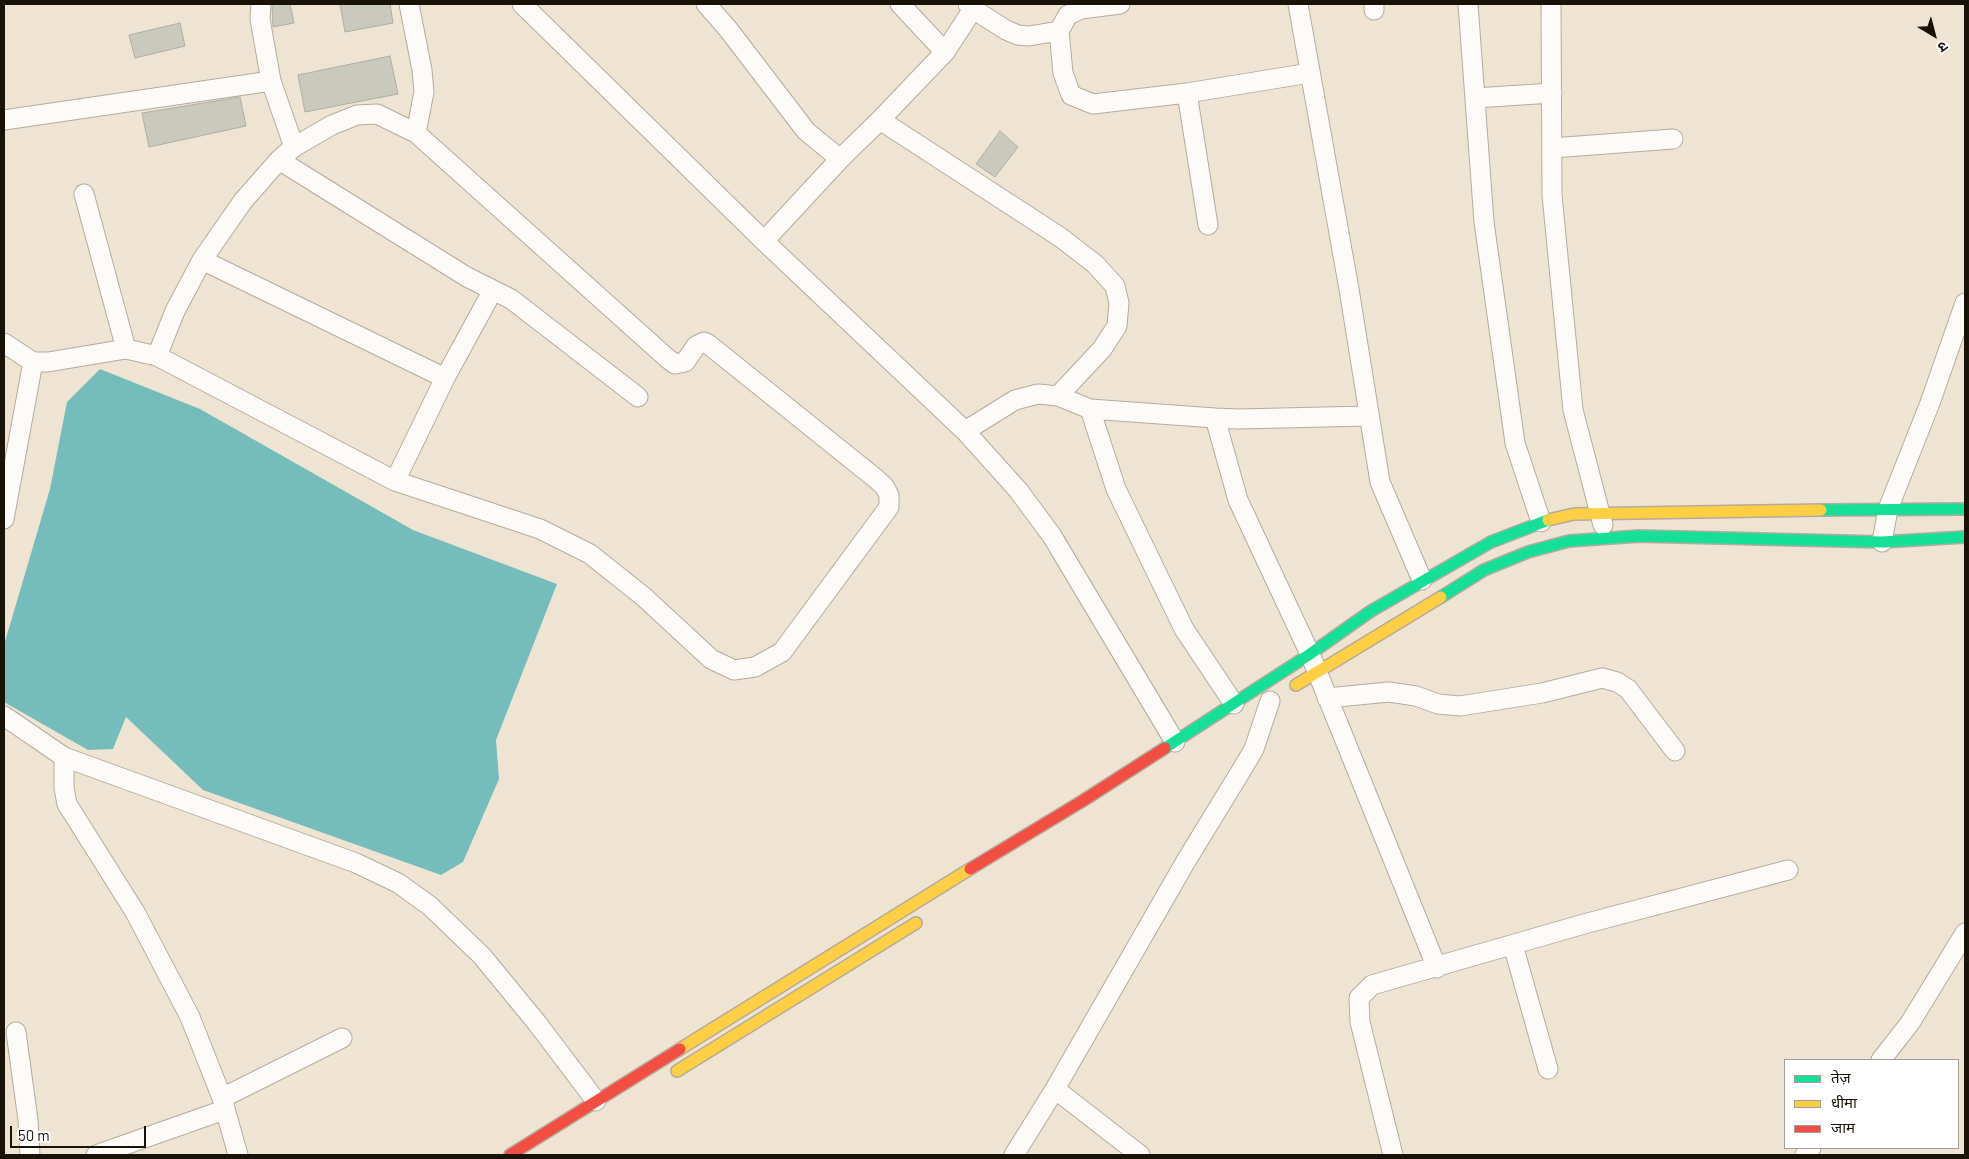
<!DOCTYPE html>
<html>
<head>
<meta charset="utf-8">
<style>
	body { margin:0 }
	#map { position:relative; width:1969px; height:1159px; overflow:hidden; background:#efe4d1; font-family:Barlow,"Noto Sans Devanagari",sans-serif }
	canvas { display:block }
	.frame { position:absolute; inset:0; border:5px solid #191206; pointer-events:none }
	.legend { position:absolute; left:1784px; top:1059px; width:175px; height:90px; box-sizing:border-box; background:#fff; border:1px solid #a3a09b; margin:0; padding:6px 9px; list-style:none; font-size:15px; color:#191206 }
	.legend li { display:flex; align-items:center; gap:10px; height:25px }
	.legend b { width:25px; border:1px solid #a3a09b }
	.north { position:absolute; left:1909px; top:10px; width:50px; height:50px; -webkit-text-stroke:4px #fff; paint-order:stroke; rotate:143deg; font-size:14px; font-weight:700; line-height:20px; text-align:center; color:#191206 }
	.north::after { content:''; display:block; margin:auto; width:18px; height:22px; background:#191206; clip-path:polygon(50% 0,100% 100%,50% 72%,0 100%) }
	.scale { position:absolute; left:10px; top:1126px; width:136px; height:22px; box-sizing:border-box; border:2px solid #191206; border-top:0; padding-left:6px; font-size:15px; line-height:18px; white-space:nowrap; color:#191206; -webkit-text-stroke:4px #fff; paint-order:stroke }
</style>
</head>
<body>
<div id="map">
<canvas width="1969" height="1159"></canvas>
<div class="frame"></div>
<ul class="legend">
<li><b style="height:6px;background:#16e098"></b>तेज़</li>
<li><b style="height:6px;background:#ffcf43"></b>धीमा</li>
<li><b style="height:6px;background:#f24e42"></b>जाम</li>
</ul>
<div class="north">उ</div>
<div class="scale">50 m</div>
</div>
<script>
const context = document.querySelector('canvas').getContext('2d');
context.lineJoin = 'round';
function fillPath(path, color) { context.fillStyle = color; context.fill(path, 'evenodd'); }
const poly = rows => new Path2D(rows.map(r => 'M' + r).join(''));
function strokePath(path, color, width, dash) { context.strokeStyle = color; context.lineWidth = width; context.lineCap = dash ? 'butt' : 'round'; context.setLineDash(dash || []); context.stroke(path); }
const water = poly([
	[100,369,200,409,413,530,557,584,496,740,499,779,463,862,441,875,203,790,126,717,113,749,88,750,4,702,4,645,50,489,67,402]
]);
const building = poly([
	[272,4,290,4,294,23,273,27,272,4],
	[340,4,390,4,393,23,345,32,340,4],
	[180,23,185,46,135,58,129,35,180,23],
	[390,56,398,94,305,112,298,75,390,56],
	[240,97,246,126,149,147,142,113,240,97],
	[1000,131,1018,147,995,177,976,164,1000,131]
]);
const street = poly([
	[261,4,260,19,271,81,294,147],
	[522,4,764,241,965,431,1018,490,1052,536,1175,742],
	[706,4,728,29,806,131,840,159],
	[1120,4,1081,9,1068,15,1059,31,1063,73,1071,95,1093,104,1187,93,1310,73],
	[1298,4,1349,289,1380,482,1422,580],
	[1374,4,1374,10],
	[1468,4,1484,222,1515,443,1541,522],
	[1551,4,1552,195,1573,410,1603,525],
	[973,9,1006,30,1018,35,1029,36,1059,31],
	[945,52,973,9,968,4],
	[1187,93,1208,225],
	[1475,98,1552,93],
	[4,120,271,81],
	[880,120,1060,237,1095,264,1115,286,1119,303,1117,326,1102,349,1058,396],
	[1552,148,1673,139],
	[279,160,467,277,511,299,638,397],
	[84,194,126,349],
	[764,241,840,159,880,120,945,52,900,4],
	[202,260,445,378],
	[4,343,33,362,48,362,126,349,157,356,395,481,540,529,590,554,644,597,711,659,734,670,755,667,782,652,889,507,889,495,884,486,875,478,708,344,704,342,696,346,685,362,675,364,667,358,416,133,424,92,422,70,409,4],
	[157,356,175,311,202,260,243,201,279,160,294,147,332,125,357,115,377,114,416,133],
	[1090,409,1116,489,1184,629,1234,704],
	[1215,418,1238,500,1310,654,1437,968],
	[965,431,1015,400,1038,394,1058,396,1090,409,1215,418,1238,419,1368,416],
	[395,481,445,378,493,290],
	[4,519,33,362],
	[1882,542,1888,509,1930,403,1965,303],
	[1327,698,1389,692,1416,696,1438,704,1460,706,1542,693,1602,678,1617,682,1628,689,1675,751],
	[4,716,64,757,64,788,67,804,135,912,190,1017,222,1098,238,1155],
	[64,757,356,863,398,883,430,906,482,956,537,1023,596,1101],
	[1513,945,1548,1069],
	[16,1032,28,1120,30,1155],
	[1881,1060,1910,1023,1965,933],
	[1055,1089,1140,1155],
	[222,1098,342,1038],
	[96,1155,224,1110],
	[1014,1155,1055,1089,1186,861,1241,771,1254,749,1270,701],
	[1393,1155,1360,1022,1359,998,1372,985,1584,924,1788,870],
	[1805,1155,1811,1148]
]);
const fast = poly([
	[1821,510,1965,509],
	[1441,597,1484,570,1528,552,1569,541,1639,536,1882,542,1965,537],
	[1165,748,1310,654,1371,611,1491,542,1548,520]
]);
const slow = poly([
	[1548,520,1574,514,1821,510],
	[1296,685,1441,597],
	[680,1049,970,869],
	[677,1071,916,923]
]);
const jam = poly([
	[970,869,1084,800,1165,748],
	[510,1155,680,1049]
]);
fillPath(water, '#75bdbd');
fillPath(building, '#cacabc');
strokePath(building, '#aeaea0', 1);
strokePath(street, '#b4ab9d', 21);
strokePath(fast, '#b4ab9d', 14);
strokePath(slow, '#b4ab9d', 14);
strokePath(jam, '#b4ab9d', 14);
strokePath(street, '#fdfbf8', 19);
strokePath(fast, '#16e098', 11);
strokePath(slow, '#ffcf43', 11);
strokePath(jam, '#f24e42', 11);
</script>
</body>
</html>
